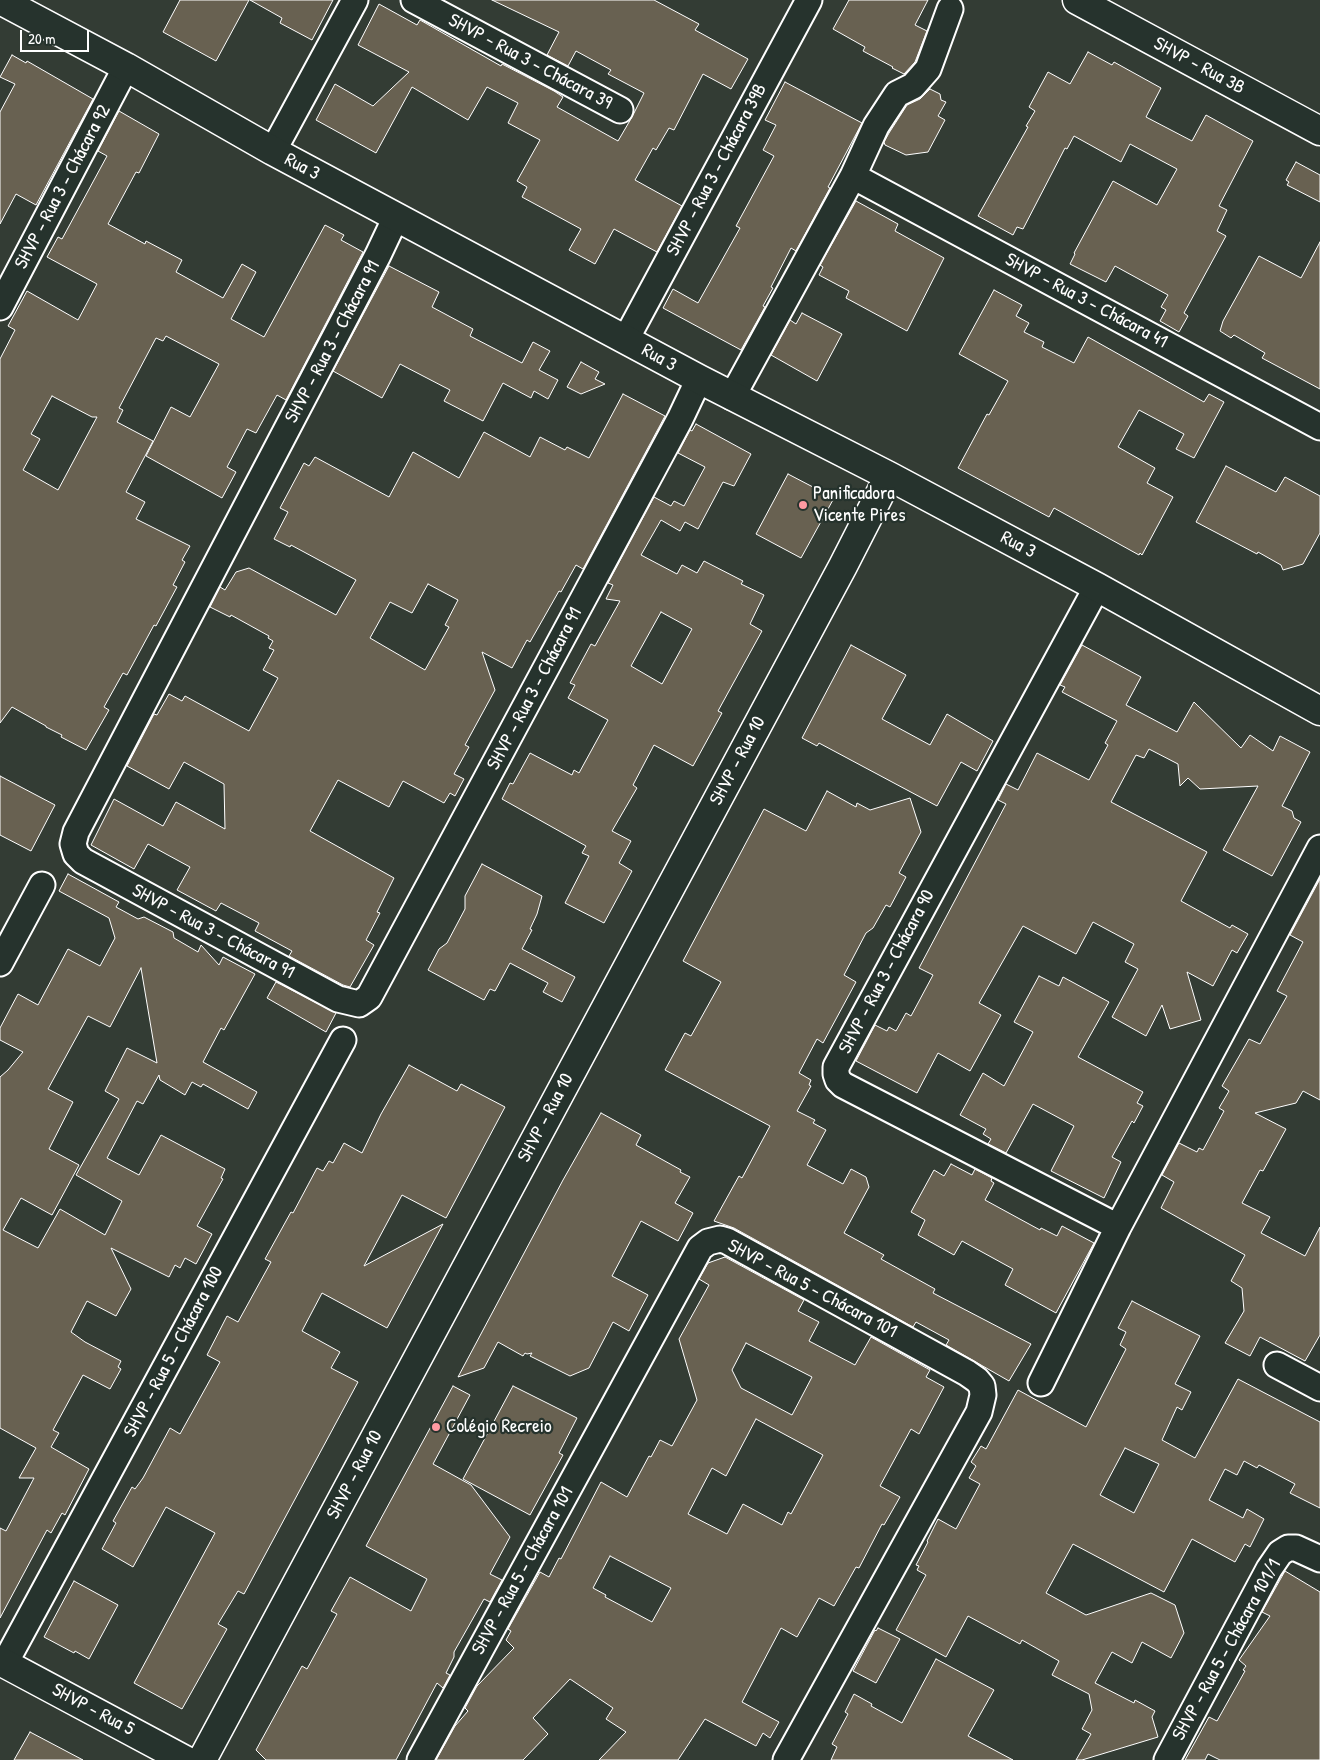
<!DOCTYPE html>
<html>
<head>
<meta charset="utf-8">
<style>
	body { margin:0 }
	#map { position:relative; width:1320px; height:1760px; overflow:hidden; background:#333c34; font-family:"Patrick Hand",sans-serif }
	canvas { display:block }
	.scale { position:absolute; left:20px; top:30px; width:69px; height:22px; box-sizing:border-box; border:2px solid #fff; border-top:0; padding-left:6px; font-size:15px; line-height:18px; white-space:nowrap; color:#fff; -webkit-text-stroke:4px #26332d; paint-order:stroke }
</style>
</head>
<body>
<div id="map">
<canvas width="1320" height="1760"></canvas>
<div class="scale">20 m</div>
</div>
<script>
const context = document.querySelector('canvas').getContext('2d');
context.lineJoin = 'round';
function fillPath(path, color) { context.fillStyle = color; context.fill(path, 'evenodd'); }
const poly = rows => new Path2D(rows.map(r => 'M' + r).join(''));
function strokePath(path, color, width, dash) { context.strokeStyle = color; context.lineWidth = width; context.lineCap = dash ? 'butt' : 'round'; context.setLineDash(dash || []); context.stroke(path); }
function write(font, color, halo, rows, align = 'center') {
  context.font = font + ' "Patrick Hand",sans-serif'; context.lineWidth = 4.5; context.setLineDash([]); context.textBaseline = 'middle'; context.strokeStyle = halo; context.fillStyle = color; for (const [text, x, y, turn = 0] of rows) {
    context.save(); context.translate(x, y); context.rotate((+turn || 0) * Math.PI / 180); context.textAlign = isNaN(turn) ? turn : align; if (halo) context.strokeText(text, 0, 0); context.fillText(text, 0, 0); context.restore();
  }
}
const building = poly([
	[180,0,249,0,216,61,163,32,180,0],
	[250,0,333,0,312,40,280,23,282,18,250,0],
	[492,0,654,0,699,24,695,30,748,59,731,89,703,74,674,130,669,128,656,150,653,148,635,180,682,206,657,252,614,229,595,264,569,250,581,229,522,197,527,187,517,181,540,140,508,123,518,103,487,87,468,120,412,87,376,153,316,120,335,84,373,106,409,72,358,45,379,4,417,25,420,20,501,66,502,64,554,91,563,97,557,107,618,141,632,117,644,93,608,74,611,70,576,51,568,66,547,55,559,32,492,0],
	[849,0,928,0,915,25,927,31,915,62,904,74,892,68,893,67,863,51,865,47,833,29,849,0],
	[1088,52,1112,65,1114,62,1161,88,1146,117,1192,141,1206,115,1253,141,1219,206,1227,210,1217,231,1226,236,1184,313,1188,316,1179,332,1160,321,1166,310,1161,307,1168,295,1115,266,1106,282,1070,264,1075,254,1074,253,1113,181,1157,205,1177,169,1130,144,1121,162,1074,136,1067,149,1065,148,1023,229,1017,227,1013,235,978,216,1028,127,1026,126,1035,111,1029,107,1048,72,1070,84,1088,52],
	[12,55,26,63,27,61,93,99,36,205,16,194,0,224,0,112,15,84,0,77,12,55],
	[785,82,862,123,828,187,830,188,796,251,791,248,771,287,773,288,763,306,765,307,741,350,663,308,673,289,698,303,740,228,736,226,774,156,763,150,776,125,765,120,785,82],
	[930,89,940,94,941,100,946,102,938,116,945,120,928,152,906,155,885,145,884,142,889,133,907,105,920,99,930,89],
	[119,111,159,134,139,173,136,172,108,224,145,244,146,241,182,260,176,272,223,298,242,264,256,272,231,319,264,337,325,225,344,235,341,240,363,252,286,400,277,395,256,433,247,429,227,467,236,472,222,498,146,456,171,407,190,417,219,364,166,336,163,341,156,338,119,408,123,410,117,422,153,441,126,492,145,502,136,519,190,546,182,560,185,562,173,585,177,587,156,626,154,625,127,675,123,673,104,707,109,710,86,750,61,737,62,735,46,727,46,726,12,707,0,723,0,359,15,330,8,326,27,291,78,320,97,284,47,257,58,237,62,239,107,156,98,151,119,111],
	[52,396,92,417,97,417,58,490,23,470,40,439,31,434,52,396],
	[1296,162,1320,175,1320,202,1287,185,1289,182,1286,180,1296,162],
	[856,201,898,224,895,231,944,258,907,331,846,298,849,291,819,275,823,267,820,265,856,201],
	[1320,242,1320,389,1262,358,1265,353,1234,335,1231,338,1220,331,1223,321,1259,256,1301,278,1320,242],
	[389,266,439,292,432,307,473,329,470,336,522,363,533,342,550,351,539,370,558,380,548,399,534,391,531,398,503,383,483,421,444,401,450,390,400,364,382,398,333,371,389,266],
	[994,290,1022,305,1016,316,1029,323,1024,332,1044,342,1042,347,1074,363,1088,337,1204,402,1209,394,1224,402,1194,458,1176,449,1184,434,1139,410,1118,447,1155,468,1147,483,1173,497,1142,555,1140,553,1139,555,1054,508,1049,517,958,468,987,414,989,415,1008,381,959,354,994,290],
	[802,313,842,334,817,381,771,355,790,320,796,324,802,313],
	[581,362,599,372,595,379,605,384,581,394,567,387,581,362],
	[623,394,665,416,583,569,576,565,561,592,559,591,530,642,527,640,512,668,482,652,495,690,465,745,469,747,454,774,464,779,455,796,450,793,444,803,403,781,389,807,338,780,310,831,394,878,377,912,380,913,366,940,374,945,350,987,343,985,289,956,292,951,255,931,259,923,221,903,216,911,177,890,190,867,166,854,148,844,134,869,91,845,114,799,163,826,176,802,225,829,224,784,184,762,169,789,127,766,154,714,157,715,169,694,182,701,185,696,249,731,278,678,263,670,274,650,269,648,273,641,268,638,269,636,231,615,230,617,210,607,220,587,225,590,236,572,249,568,336,615,356,580,291,545,290,547,274,539,288,512,280,508,304,463,309,466,315,457,389,497,413,452,459,478,484,432,530,457,540,437,565,450,567,447,589,458,623,394],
	[428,584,458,600,445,625,449,627,425,670,370,638,390,602,412,613,428,584],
	[696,424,751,454,734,486,723,482,698,529,685,522,680,531,661,520,641,555,677,574,682,565,697,573,704,561,743,581,741,584,764,595,750,624,762,631,718,711,722,713,693,766,654,745,633,785,637,788,612,831,631,841,619,863,632,871,604,923,565,903,589,856,582,853,586,846,502,799,510,783,513,784,530,753,572,775,574,770,579,773,608,720,568,698,575,685,570,683,591,644,595,646,620,601,606,599,613,585,608,583,654,497,671,506,674,501,684,506,705,467,678,453,690,430,692,431,696,424],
	[661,612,692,629,662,684,631,666,661,612],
	[1226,466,1276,492,1285,477,1320,496,1320,533,1303,564,1283,570,1281,565,1258,552,1257,554,1196,522,1226,466],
	[788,474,834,498,801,558,756,534,788,474],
	[851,645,906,675,882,719,930,745,947,714,993,741,977,771,961,762,937,806,819,743,817,746,802,738,851,645],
	[1082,645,1141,677,1126,705,1177,732,1194,702,1241,748,1250,735,1273,751,1280,736,1310,752,1282,806,1292,811,1294,818,1301,822,1272,876,1223,850,1258,786,1200,789,1188,778,1180,786,1178,764,1149,749,1144,758,1136,755,1111,802,1207,852,1181,901,1230,928,1232,925,1248,934,1237,953,1232,950,1213,986,1187,972,1201,1020,1170,1029,1162,1005,1146,1036,1112,1017,1138,969,1125,962,1134,944,1093,922,1076,954,1023,926,979,1003,1001,1015,970,1071,938,1053,917,1093,856,1061,875,1025,887,1031,889,1027,896,1031,906,1013,911,1016,933,975,919,968,1006,804,998,800,1006,784,1018,790,1037,753,1089,780,1108,745,1105,743,1117,721,1062,692,1065,687,1060,685,1082,645],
	[0,776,55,805,31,851,0,835,0,776],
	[827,791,856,807,857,803,870,810,910,798,921,832,899,873,906,877,890,907,886,905,873,928,866,933,844,975,856,982,823,1043,817,1039,799,1073,811,1080,809,1085,811,1086,797,1111,815,1120,813,1123,826,1130,807,1165,843,1184,851,1169,866,1177,869,1187,844,1233,884,1255,881,1259,935,1289,933,1293,1031,1344,1009,1381,946,1345,949,1340,916,1322,913,1327,734,1228,714,1221,739,1176,742,1178,770,1126,665,1070,685,1033,691,1036,721,982,683,961,764,809,806,831,827,791],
	[482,864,542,896,537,914,530,929,532,930,522,949,575,977,562,1002,543,992,548,983,510,963,495,991,490,989,484,1000,428,970,439,949,447,943,465,909,465,896,482,864],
	[68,874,119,902,116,907,138,919,144,917,173,932,174,938,198,952,201,945,219,965,223,957,255,974,224,1030,221,1028,203,1062,257,1092,248,1109,203,1084,201,1087,192,1082,185,1095,160,1080,159,1075,143,1104,137,1101,107,1158,139,1175,161,1135,225,1169,221,1178,223,1179,197,1226,212,1234,196,1264,185,1258,180,1268,175,1265,169,1277,111,1248,131,1289,116,1316,87,1301,71,1332,85,1342,121,1361,118,1367,121,1369,110,1389,83,1375,53,1430,59,1433,51,1447,89,1469,65,1515,62,1513,51,1533,47,1530,0,1618,0,1528,6,1531,34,1478,19,1478,36,1448,0,1428,0,1077,8,1070,23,1052,0,1040,0,1028,18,994,38,1005,68,949,100,966,115,938,109,918,59,891,68,874],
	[141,968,157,1063,127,1048,105,1091,119,1099,76,1175,122,1201,105,1235,60,1209,38,1248,3,1230,21,1198,52,1215,79,1165,49,1149,73,1102,48,1089,88,1016,110,1027,141,968],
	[1320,879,1320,1100,1303,1091,1296,1103,1255,1113,1286,1129,1263,1171,1260,1170,1242,1203,1270,1217,1261,1233,1305,1256,1320,1227,1320,1335,1305,1361,1260,1337,1250,1356,1225,1343,1244,1311,1242,1288,1231,1281,1245,1255,1161,1208,1174,1182,1162,1175,1179,1143,1197,1152,1199,1148,1203,1150,1224,1111,1219,1108,1229,1091,1222,1086,1249,1039,1260,1044,1287,996,1277,991,1303,942,1290,935,1320,879],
	[1039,976,1059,986,1063,977,1109,1002,1078,1057,1143,1092,1137,1103,1143,1106,1134,1123,1132,1121,1112,1157,1121,1162,1104,1198,1051,1171,1074,1126,1033,1104,1006,1153,988,1144,991,1139,983,1134,986,1129,960,1115,983,1073,1004,1086,1033,1032,1014,1022,1039,976],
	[276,982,336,1013,326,1032,267,998,276,982],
	[409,1065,457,1091,461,1084,505,1107,446,1218,402,1195,364,1266,443,1224,387,1328,322,1293,302,1331,340,1352,331,1368,358,1382,244,1594,238,1591,218,1624,227,1629,182,1709,134,1683,215,1533,166,1507,133,1567,102,1549,116,1523,113,1521,132,1487,135,1489,143,1478,170,1428,180,1434,220,1362,207,1355,227,1316,238,1322,271,1262,265,1259,291,1212,293,1213,317,1168,323,1171,329,1161,333,1163,344,1143,362,1153,381,1114,409,1065],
	[601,1113,641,1135,636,1145,681,1170,680,1172,690,1177,675,1203,693,1213,678,1241,641,1221,612,1276,648,1295,629,1331,613,1322,589,1368,570,1376,530,1356,532,1353,527,1354,525,1353,523,1356,498,1342,484,1368,458,1377,563,1180,601,1113],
	[951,1164,972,1175,975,1169,992,1178,991,1181,994,1183,985,1200,1040,1230,1041,1228,1057,1236,1062,1226,1094,1243,1056,1313,1005,1285,1013,1269,962,1241,954,1255,918,1235,925,1220,911,1212,934,1170,944,1176,951,1164],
	[725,1257,804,1300,798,1311,819,1322,809,1341,855,1365,871,1337,930,1370,926,1377,944,1387,919,1434,911,1429,880,1486,900,1497,884,1525,882,1524,859,1568,856,1567,834,1606,819,1598,797,1637,781,1628,742,1702,779,1722,770,1738,763,1733,756,1746,705,1719,678,1760,599,1760,626,1732,606,1719,613,1708,570,1679,533,1718,548,1734,523,1760,436,1760,455,1726,468,1711,465,1708,477,1686,514,1648,506,1640,511,1631,508,1629,540,1572,549,1577,559,1558,561,1559,601,1482,627,1497,649,1456,651,1457,660,1440,672,1446,697,1400,679,1339,709,1285,699,1279,708,1263,725,1257],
	[746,1343,812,1377,792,1415,741,1388,732,1370,746,1343],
	[756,1419,823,1455,791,1514,788,1512,782,1525,743,1504,727,1534,688,1514,712,1468,726,1476,756,1419],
	[610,1556,671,1588,652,1622,605,1597,606,1595,593,1588,610,1556],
	[1132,1301,1200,1336,1175,1384,1191,1392,1182,1410,1177,1407,1162,1440,1195,1458,1238,1379,1320,1422,1320,1508,1290,1493,1295,1484,1259,1465,1257,1468,1244,1461,1237,1475,1225,1469,1209,1500,1243,1518,1247,1509,1264,1519,1250,1547,1245,1544,1235,1562,1192,1539,1164,1592,1073,1544,1046,1593,1086,1615,1151,1593,1175,1605,1184,1633,1171,1658,1142,1642,1132,1663,1112,1652,1095,1683,1134,1703,1135,1700,1155,1711,1152,1717,1158,1737,1082,1760,1076,1760,1091,1734,1082,1729,1092,1710,1089,1694,1052,1675,1059,1661,1022,1640,1020,1644,968,1616,946,1657,896,1630,926,1575,917,1570,919,1566,916,1565,928,1542,927,1541,938,1519,956,1529,980,1484,969,1478,976,1466,971,1462,981,1446,986,1449,1018,1390,1086,1427,1126,1349,1120,1345,1126,1332,1118,1328,1132,1301],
	[1125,1448,1159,1464,1134,1513,1100,1495,1125,1448],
	[453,1386,470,1395,433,1464,471,1485,510,1537,490,1574,502,1580,490,1602,484,1599,454,1652,454,1657,446,1673,450,1675,443,1688,437,1683,396,1760,266,1760,256,1750,302,1666,307,1669,337,1614,331,1611,350,1577,411,1611,427,1579,366,1546,453,1386],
	[513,1386,577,1418,559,1453,563,1455,530,1515,463,1479,513,1386],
	[1285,1571,1320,1592,1320,1760,1220,1760,1208,1754,1205,1760,1185,1760,1209,1717,1217,1721,1245,1671,1243,1670,1246,1666,1239,1660,1270,1616,1262,1612,1285,1571],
	[74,1581,118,1605,89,1659,75,1651,74,1653,44,1637,74,1581],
	[878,1628,900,1639,876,1683,853,1671,875,1630,876,1631,878,1628],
	[936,1659,994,1690,968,1736,1013,1760,831,1760,837,1747,832,1744,848,1714,845,1712,854,1694,872,1704,871,1706,902,1723,936,1659],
	[30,1732,83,1760,14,1760,30,1732]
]);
const street = poly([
	[414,0,620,110],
	[273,151,355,0],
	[853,176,1320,427],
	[396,217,378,255,76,832,73,844,76,854,83,861,338,999,359,1004,369,997,680,419,699,379],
	[0,307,126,67],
	[626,339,809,0],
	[732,397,853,176,876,126,897,94,913,86,928,69,950,9],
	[1097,587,836,1067,836,1074,838,1080,843,1085,1118,1227],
	[0,963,42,885],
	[1277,1365,1320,1388],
	[1041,1383,1118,1227,1320,848],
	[5,1663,343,1040],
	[420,1760,700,1248,708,1242,720,1239,727,1241,967,1373,977,1380,982,1386,983,1395,979,1412,786,1760],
	[1167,1760,1269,1569,1280,1553,1288,1548,1296,1548,1320,1559]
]);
const secondary = poly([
	[0,0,126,67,273,151,699,379,889,476,1097,587,1320,711],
	[1077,0,1320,131],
	[0,1661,185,1760],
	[202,1760,843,566,889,476]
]);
const markers = [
	[803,505,5,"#ff9aa2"],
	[436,1427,5,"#ff9aa2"]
];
const streetNames = [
	["SHVP - Rua 3 - Chácara 39",530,62,28],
	["SHVP - Rua 3B",1199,66,28],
	["Rua 3",302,167,28],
	["SHVP - Rua 3 - Chácara 39B",717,170,-62],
	["SHVP - Rua 3 - Chácara 92",63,187,-62],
	["SHVP - Rua 3 - Chácara 41",1086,301,28],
	["SHVP - Rua 3 - Chácara 91",333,342,-62],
	["Rua 3",659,358,29],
	["Rua 3",1018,545,28],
	["SHVP - Rua 3 - Chácara 91",535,689,-62],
	["SHVP - Rua 10",738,761,-62],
	["SHVP - Rua 3 - Chácara 91",213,932,28],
	["SHVP - Rua 3 - Chácara 90",887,972,-62],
	["SHVP - Rua 10",546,1118,-62],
	["SHVP - Rua 5 - Chácara 101",812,1289,28],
	["SHVP - Rua 5 - Chácara 100",174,1352,-62],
	["SHVP - Rua 10",355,1475,-62],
	["SHVP - Rua 5 - Chácara 101",523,1571,-61],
	["SHVP - Rua 5 - Chácara 101/1",1227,1650,-61],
	["SHVP - Rua 5",93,1710,28]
];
const poiNames = [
	["Panificadora",813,494],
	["Vicente Pires",813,516],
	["Colégio Recreio",446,1427]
];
fillPath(building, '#686151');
strokePath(building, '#fff', 1);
strokePath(street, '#fff', 29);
strokePath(secondary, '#fff', 31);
strokePath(street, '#26332d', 25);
strokePath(secondary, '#26332d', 28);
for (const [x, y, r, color] of markers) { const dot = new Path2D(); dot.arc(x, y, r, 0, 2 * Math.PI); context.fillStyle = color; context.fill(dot); strokePath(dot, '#26332d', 2); }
write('19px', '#fff', '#26332d', streetNames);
write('19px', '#fff', '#26332d', poiNames, 'left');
</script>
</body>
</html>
